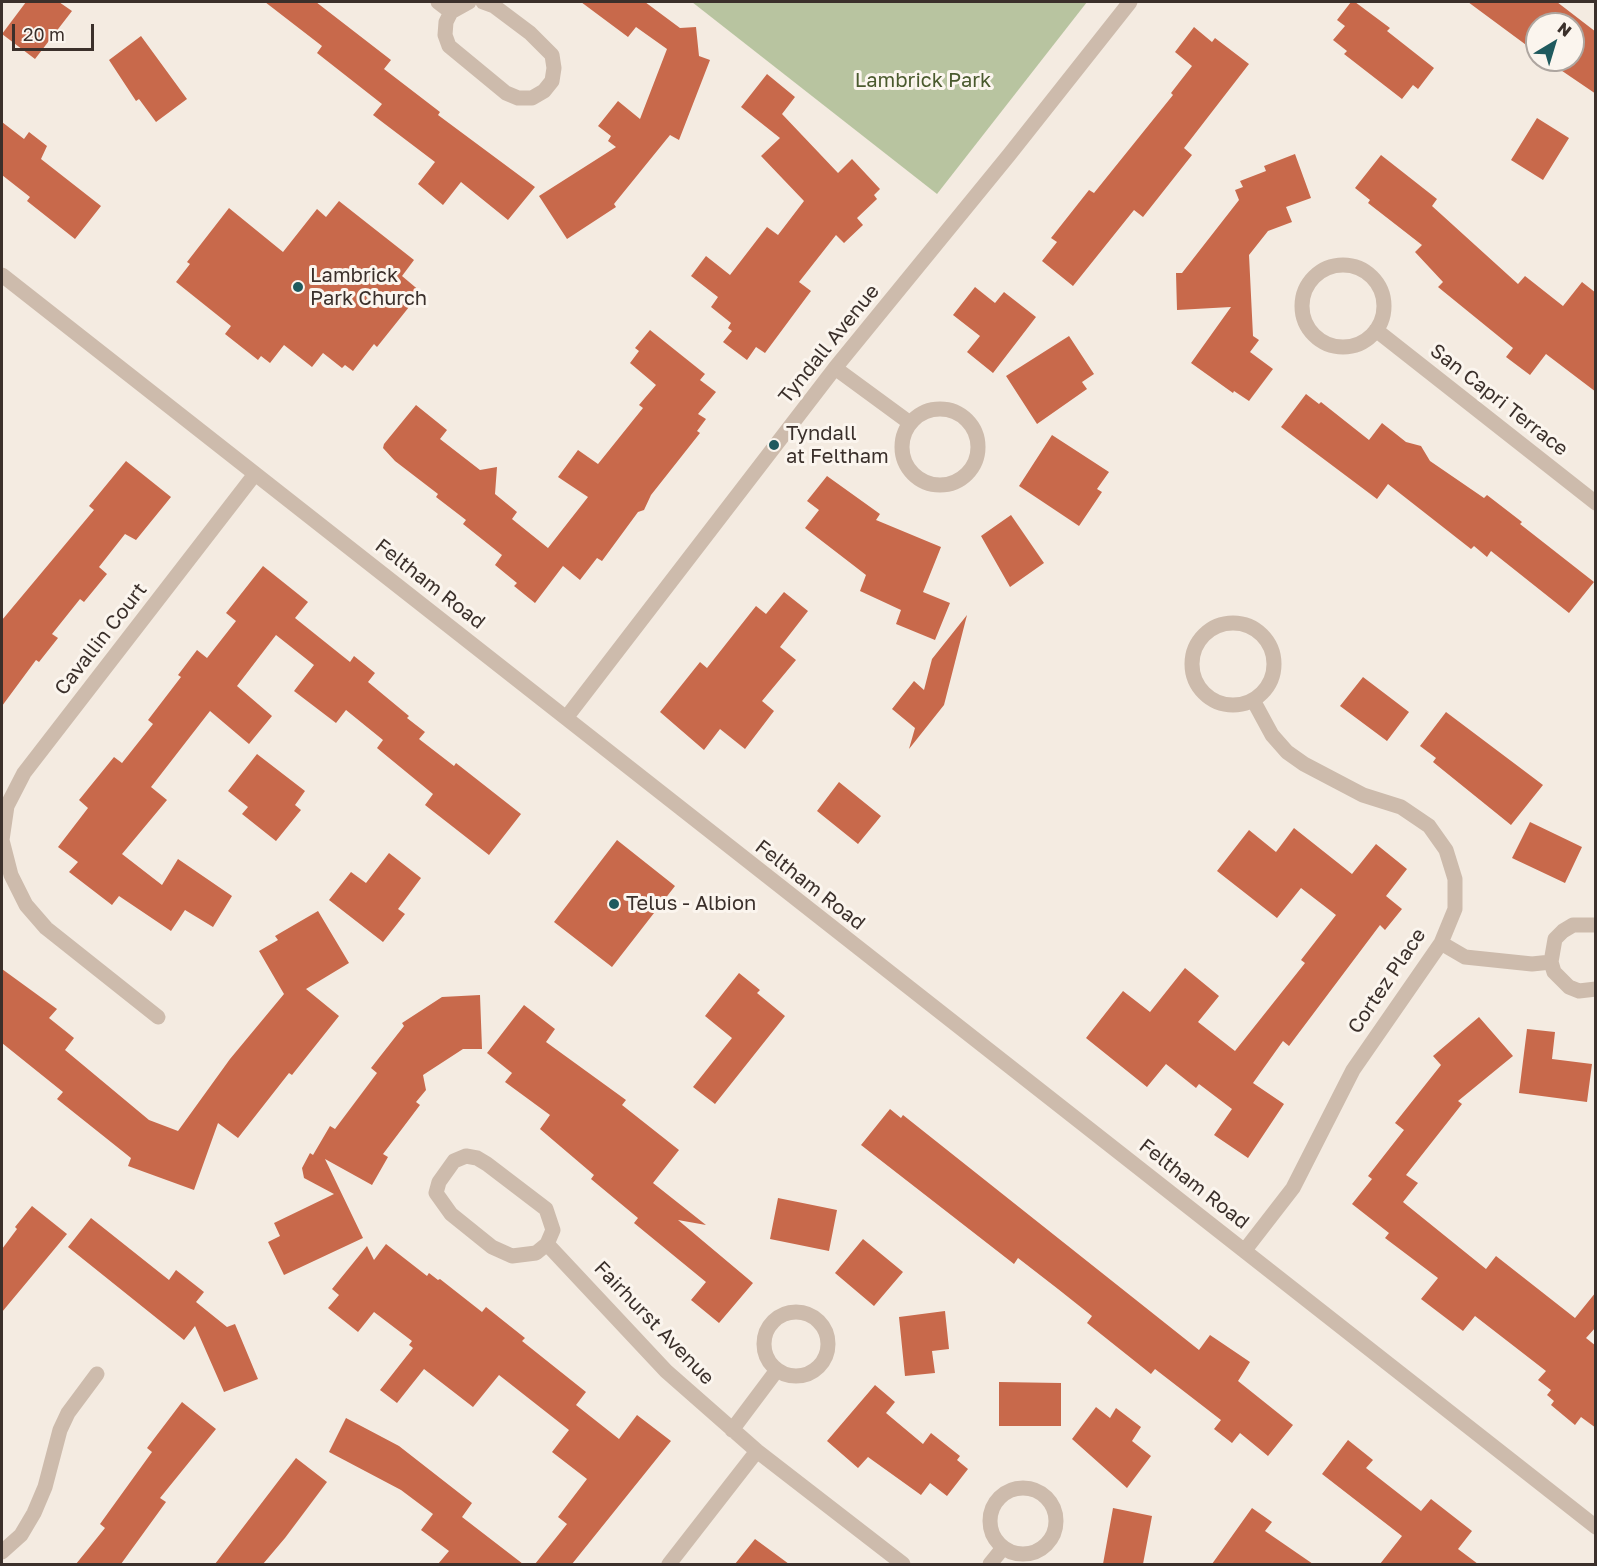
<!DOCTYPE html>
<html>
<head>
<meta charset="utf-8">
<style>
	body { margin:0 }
	#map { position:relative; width:1597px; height:1566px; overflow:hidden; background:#f4ebe1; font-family:"Golos Text",sans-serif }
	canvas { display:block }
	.frame { position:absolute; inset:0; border:3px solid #3b302b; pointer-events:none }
	.north { position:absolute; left:1525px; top:12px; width:60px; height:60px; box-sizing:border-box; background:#fbf5ee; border:2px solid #aea6a0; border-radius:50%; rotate:38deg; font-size:16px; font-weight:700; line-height:24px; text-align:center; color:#3b302b }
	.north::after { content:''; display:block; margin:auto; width:21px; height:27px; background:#1f5a5e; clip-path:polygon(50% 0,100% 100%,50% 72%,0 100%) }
	.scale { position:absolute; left:12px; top:24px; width:82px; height:27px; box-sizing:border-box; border:3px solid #3b302b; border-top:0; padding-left:8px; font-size:18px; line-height:21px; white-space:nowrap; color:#3b302b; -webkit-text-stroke:4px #fbf5ee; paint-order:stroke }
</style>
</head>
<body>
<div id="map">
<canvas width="1597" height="1566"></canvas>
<div class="frame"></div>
<div class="north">N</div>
<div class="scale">20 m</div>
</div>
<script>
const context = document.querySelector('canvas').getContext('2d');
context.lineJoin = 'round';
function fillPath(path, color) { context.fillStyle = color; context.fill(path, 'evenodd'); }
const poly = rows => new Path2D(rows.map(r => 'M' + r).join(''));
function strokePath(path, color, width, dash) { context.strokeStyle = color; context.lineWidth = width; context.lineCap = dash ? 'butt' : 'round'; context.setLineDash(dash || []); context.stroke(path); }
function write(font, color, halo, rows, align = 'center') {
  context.font = font + ' "Golos Text",sans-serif'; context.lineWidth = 6; context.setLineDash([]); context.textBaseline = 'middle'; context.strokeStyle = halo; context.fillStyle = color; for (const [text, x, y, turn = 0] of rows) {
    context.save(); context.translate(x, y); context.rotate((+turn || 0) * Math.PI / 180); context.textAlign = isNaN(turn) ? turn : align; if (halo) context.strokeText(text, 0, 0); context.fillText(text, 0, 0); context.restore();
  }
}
const green = poly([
	[692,2,1087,2,937,194]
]);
const building = poly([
	[26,2,59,2,72,11,35,59,2,34],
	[265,2,316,2,391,60,384,69,440,112,438,115,535,187,508,220,461,182,443,205,418,184,435,162,373,115,382,104,317,53,322,46],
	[581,2,645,2,680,28,696,27,699,56,710,60,679,140,670,135,614,204,616,207,567,239,539,196,616,147,608,141,611,136,598,126,618,101,640,119,667,49,636,27,628,37],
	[1351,2,1355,2,1390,28,1387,31,1434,68,1418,89,1413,85,1402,99,1344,54,1347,51,1333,40,1345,26,1337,20],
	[1468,2,1557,2,1596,32,1596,94,1546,60,1573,60,1573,24,1537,24,1537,53],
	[1194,27,1212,42,1215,38,1249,64,1184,148,1192,155,1143,217,1134,210,1073,286,1042,261,1057,242,1051,238,1089,190,1094,193,1173,95,1171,93,1192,66,1175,52],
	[141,36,187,99,156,122,139,99,136,101,109,60],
	[767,74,795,97,782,114,838,173,852,159,880,189,874,195,877,199,857,218,863,225,844,243,836,235,799,282,811,291,765,353,756,347,747,360,723,342,732,331,728,328,731,323,711,307,718,297,691,276,706,256,730,275,767,227,778,235,804,201,761,156,780,138,741,107],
	[1537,118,1569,138,1543,180,1511,160],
	[2,122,24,139,29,132,47,146,41,159,101,206,75,239,27,201,30,197,2,175],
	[1295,154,1311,198,1286,207,1292,222,1268,231,1249,255,1253,336,1259,340,1250,352,1273,369,1249,401,1234,391,1233,393,1191,363,1231,307,1177,310,1176,273,1182,273,1239,200,1235,190,1243,187,1240,181,1266,171,1264,166],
	[1381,155,1437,199,1432,206,1518,284,1525,276,1563,306,1582,282,1596,293,1596,392,1546,354,1530,375,1506,357,1513,348,1438,287,1443,282,1415,252,1422,245,1368,203,1370,200,1355,188],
	[339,201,414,260,402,276,421,292,377,347,374,344,353,371,345,365,342,368,323,353,312,367,284,345,270,363,261,356,258,360,225,334,231,326,176,282,190,264,187,262,229,208,283,252,317,209,326,217],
	[975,287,995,303,1004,292,1036,317,993,373,967,352,980,336,953,315],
	[650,330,705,374,700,380,716,392,698,414,706,419,697,431,700,433,651,495,644,510,638,512,602,561,597,558,580,580,563,566,535,603,514,586,517,583,495,565,502,555,463,524,466,520,436,497,438,494,395,461,383,448,384,444,416,405,447,430,440,439,480,470,497,467,495,494,517,512,512,519,548,548,588,497,558,477,578,450,598,464,643,408,639,405,656,385,630,363,639,351,635,348],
	[1069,336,1094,374,1082,382,1087,389,1037,424,1006,376],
	[1306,394,1319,404,1321,402,1369,440,1382,423,1406,442,1421,446,1430,461,1484,498,1487,495,1522,522,1520,524,1594,582,1569,613,1491,551,1487,557,1474,546,1471,549,1388,484,1377,499,1281,427],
	[1052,435,1109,472,1097,489,1102,492,1079,526,1019,486],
	[126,461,171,497,136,540,125,534,99,567,107,574,84,602,80,599,52,634,58,638,39,662,36,660,2,706,2,620,94,510,89,506],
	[827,476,880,514,876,520,941,547,923,592,950,603,935,640,896,624,901,610,860,591,866,575,805,528,819,510,807,501],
	[1011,515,1044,563,1010,587,981,536],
	[263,566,308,602,295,618,350,662,354,656,375,673,368,682,409,716,407,718,425,732,419,739,454,766,456,763,521,814,489,855,425,805,433,794,377,748,383,740,346,710,336,723,294,691,314,665,276,635,237,686,272,716,249,744,210,711,151,787,167,800,122,854,162,885,178,859,232,896,213,927,185,910,171,931,119,896,112,905,69,872,78,862,58,847,88,808,79,800,114,757,122,763,153,724,148,720,181,677,178,675,197,650,207,658,236,621,226,613],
	[784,592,808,611,780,647,796,660,762,701,774,711,745,749,720,729,704,750,660,712,700,662,707,668,756,606,766,614],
	[967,615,944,705,909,749,915,728,892,709,914,681,924,690,932,659],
	[1363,677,1409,712,1387,741,1340,706],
	[1446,712,1543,785,1511,825,1433,762,1436,758,1420,746],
	[257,754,305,791,295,805,301,810,276,841,242,814,248,807,228,791],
	[839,782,881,816,858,844,817,811],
	[1530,822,1582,847,1565,883,1512,858],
	[1294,828,1352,874,1376,844,1407,869,1386,896,1402,909,1385,930,1380,925,1289,1046,1283,1041,1253,1083,1284,1104,1248,1158,1214,1135,1232,1109,1199,1084,1196,1088,1166,1064,1147,1087,1086,1038,1123,991,1150,1012,1185,968,1219,996,1198,1022,1235,1051,1305,963,1301,960,1336,915,1301,888,1277,918,1217,871,1249,830,1276,852],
	[617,840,675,886,612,967,554,922],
	[389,853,421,878,398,909,405,914,383,942,329,900,351,872,366,883],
	[318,911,349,963,306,989,339,1016,292,1075,289,1073,238,1138,218,1123,194,1190,128,1166,131,1158,57,1099,63,1092,2,1043,2,969,57,1009,49,1018,74,1038,65,1050,149,1120,178,1131,230,1059,284,994,259,951,278,940,275,936],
	[739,973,760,990,757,993,785,1016,715,1104,693,1087,732,1038,705,1016],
	[480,995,482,1049,463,1049,423,1075,426,1090,416,1102,420,1105,383,1154,388,1157,372,1185,325,1159,363,1238,284,1275,268,1242,280,1236,274,1223,334,1194,304,1178,302,1168,310,1153,313,1155,330,1126,335,1129,377,1073,371,1068,404,1026,402,1023,442,997],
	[524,1005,555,1029,546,1042,626,1100,622,1105,679,1150,653,1183,706,1225,678,1220,753,1283,719,1323,691,1300,706,1282,634,1223,638,1218,591,1179,594,1175,540,1129,550,1115,505,1082,512,1073,487,1053],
	[1479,1017,1513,1056,1458,1101,1462,1104,1406,1175,1418,1183,1403,1202,1486,1269,1496,1256,1575,1318,1596,1292,1596,1327,1586,1338,1596,1346,1596,1428,1581,1417,1575,1425,1551,1405,1554,1401,1547,1395,1551,1390,1538,1380,1546,1371,1475,1316,1463,1331,1421,1299,1438,1278,1385,1238,1389,1233,1352,1204,1372,1179,1368,1176,1404,1130,1395,1123,1441,1065,1433,1056],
	[1527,1029,1555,1032,1552,1059,1592,1064,1587,1102,1519,1093],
	[890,1109,901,1118,903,1115,1199,1350,1210,1335,1250,1362,1238,1381,1293,1425,1268,1456,1240,1433,1232,1443,1214,1429,1221,1420,1155,1369,1151,1374,1087,1323,1092,1316,1058,1289,1018,1258,1014,1264,861,1145],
	[778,1198,837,1210,829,1251,770,1239],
	[32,1206,67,1234,2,1312,2,1249,17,1229,15,1227],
	[91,1218,169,1280,176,1270,204,1292,196,1302,227,1327,235,1324,258,1379,224,1392,195,1326,184,1340,68,1247],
	[863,1239,903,1272,874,1306,835,1273],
	[386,1244,427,1276,429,1273,438,1280,440,1279,482,1312,486,1307,525,1338,522,1341,586,1392,576,1405,619,1439,637,1415,671,1441,572,1564,535,1564,567,1524,558,1517,587,1479,552,1452,569,1430,499,1375,473,1407,424,1369,397,1403,380,1390,413,1348,409,1345,412,1341,374,1312,358,1332,328,1308,339,1295,332,1289,367,1246,374,1260],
	[945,1311,949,1349,932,1351,935,1373,905,1376,899,1317],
	[999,1382,1061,1383,1061,1426,999,1426],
	[875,1385,895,1402,886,1413,923,1444,931,1433,960,1456,957,1460,968,1469,947,1496,930,1483,921,1495,868,1457,858,1468,827,1441],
	[182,1402,216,1429,160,1498,166,1502,121,1564,76,1564,105,1528,100,1524,152,1452,147,1448],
	[1096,1407,1110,1418,1116,1408,1141,1427,1132,1441,1151,1456,1127,1488,1072,1439],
	[346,1418,399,1446,472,1503,462,1517,523,1564,438,1564,449,1551,421,1530,433,1514,401,1490,329,1452],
	[1348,1440,1373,1460,1366,1468,1421,1511,1431,1499,1472,1531,1458,1549,1478,1564,1380,1564,1402,1536,1322,1474],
	[296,1458,327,1482,285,1538,263,1564,215,1564],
	[1113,1508,1152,1516,1143,1564,1103,1564],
	[1252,1508,1272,1522,1265,1531,1313,1564,1212,1564],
	[755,1539,789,1564,735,1564]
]);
const minor = poly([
	[438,2,451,12],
	[469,2,451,12,446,22,445,35,449,46,506,93,518,98,532,98,544,91,552,81,554,68,552,55,530,33,494,6,483,2],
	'1302 306a41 41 0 1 1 82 0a41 41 0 1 1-82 0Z',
	[2,275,1596,1527],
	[1376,330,1596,503],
	[835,368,910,423],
	'902 447a38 38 0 1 1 76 0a38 38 0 1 1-76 0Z',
	'1192 664a41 41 0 1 1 82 0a41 41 0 1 1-82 0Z',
	[566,718,835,368,1009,155,1130,2],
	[2,840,7,806,24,773,255,474],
	[2,840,11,875,26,905,46,928,158,1017],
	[1596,925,1573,925,1563,931,1555,939,1551,962,1554,972,1569,987,1579,991,1596,989],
	[1441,943,1465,957,1532,964,1551,962],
	[466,1156,477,1158,487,1164,546,1209,553,1230,547,1244,536,1253,512,1256,492,1247,451,1214,436,1193,439,1182,454,1161,466,1156],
	[547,1244,666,1371,757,1451,903,1564],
	[1245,1250,1293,1188,1353,1070,1441,943,1455,909,1455,879,1446,850,1429,826,1401,807,1363,795,1304,764,1287,752,1272,735,1253,700],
	'764 1344a32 32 0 1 1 64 0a32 32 0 1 1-64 0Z',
	[732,1430,777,1370],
	'990 1521a33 33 0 1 1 66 0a33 33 0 1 1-66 0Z',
	[2,1552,21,1535,34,1513,45,1487,60,1430,68,1413,97,1374],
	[669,1564,757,1451],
	[990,1564,1003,1548]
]);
const markers = [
	[298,287,6,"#1f5a5e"],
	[774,445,6,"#1f5a5e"],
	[614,904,6,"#1f5a5e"]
];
const parkNames = [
	["Lambrick Park",923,81]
];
const poiNames = [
	["Lambrick",310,276],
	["Park Church",310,299],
	["Tyndall",786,434],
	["at Feltham",786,457],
	["Telus - Albion",626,904]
];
const streetNames = [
	["Tyndall Avenue",829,344,-51],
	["San Capri Terrace",1499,400,38],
	["Feltham Road",430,584,38],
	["Cavallin Court",101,639,-52],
	["Feltham Road",810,885,38],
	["Cortez Place",1387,981,-56],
	["Feltham Road",1194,1184,38],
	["Fairhurst Avenue",654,1323,46]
];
fillPath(green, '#b8c4a0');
fillPath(building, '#c8694b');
strokePath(minor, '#cdbbac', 15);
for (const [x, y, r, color] of markers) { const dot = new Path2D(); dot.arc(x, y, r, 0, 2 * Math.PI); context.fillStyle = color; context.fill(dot); strokePath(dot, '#fbf5ee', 2); }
write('20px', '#4a5a2e', '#fbf5ee', parkNames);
write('20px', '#3b302b', '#fbf5ee', poiNames, 'left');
write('20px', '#3b302b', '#fbf5ee', streetNames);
</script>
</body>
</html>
